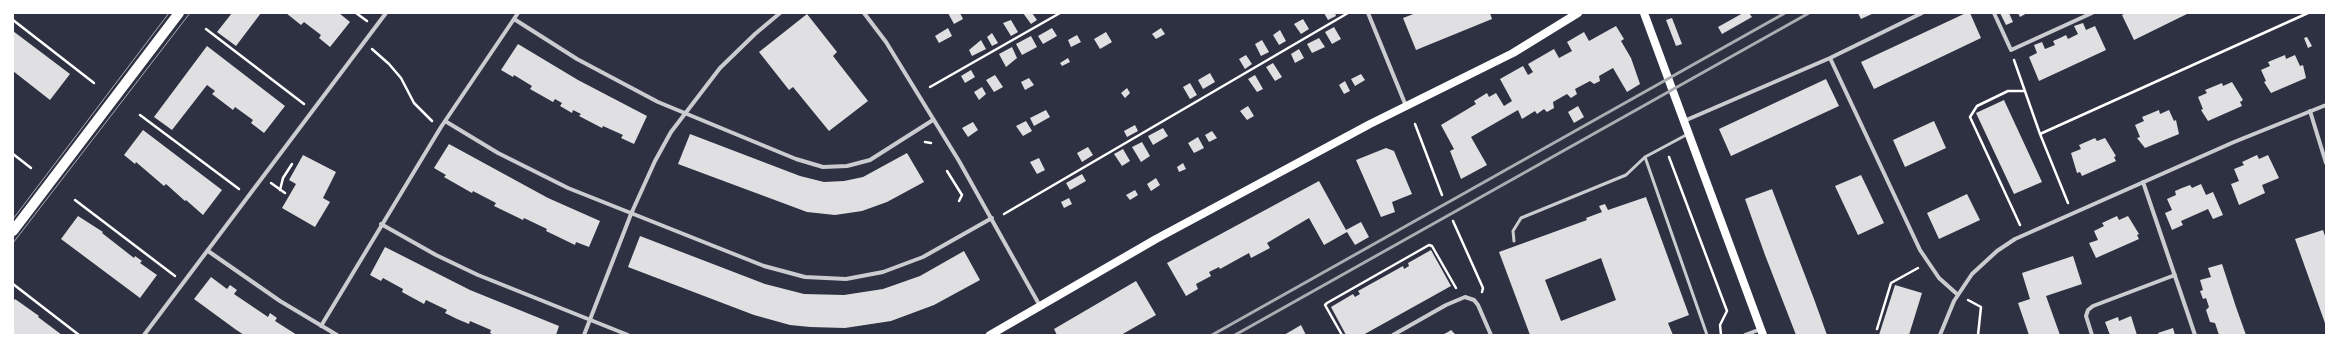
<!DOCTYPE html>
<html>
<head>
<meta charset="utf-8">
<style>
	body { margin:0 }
	#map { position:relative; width:2339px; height:348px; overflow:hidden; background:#2d3142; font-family:Rubik,sans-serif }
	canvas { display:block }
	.frame { position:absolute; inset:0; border:14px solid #fff; pointer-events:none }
</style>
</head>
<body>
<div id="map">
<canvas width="2339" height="348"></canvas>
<div class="frame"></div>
</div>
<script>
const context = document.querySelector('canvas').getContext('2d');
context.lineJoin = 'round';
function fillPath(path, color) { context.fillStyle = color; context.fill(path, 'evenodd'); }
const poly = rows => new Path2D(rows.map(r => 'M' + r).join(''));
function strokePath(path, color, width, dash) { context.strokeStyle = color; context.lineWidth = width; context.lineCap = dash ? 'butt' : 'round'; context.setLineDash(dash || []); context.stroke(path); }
const building = poly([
	[232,13,261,13,236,46,217,32],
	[286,13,339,13,350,22,330,47,319,38,321,35,304,22,301,25],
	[948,13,960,13,963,19,954,24],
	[1023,13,1032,13,1037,20,1031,24],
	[1324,13,1335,13,1336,16,1328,20],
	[1416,13,1490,13,1492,19,1416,50,1403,18],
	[1743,13,1749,13,1752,17,1722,34,1718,27],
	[1858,13,1874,13,1861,19],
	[1966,13,1970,13,1981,38,1874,89,1861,62],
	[2000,13,2009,13,2013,22,2006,25],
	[2018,13,2027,13,2020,17],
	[2126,13,2189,13,2134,40,2122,15],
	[807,14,837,52,833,56,868,101,829,131,793,87,789,90,759,52],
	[1672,18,1682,44,1676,46,1666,20],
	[1303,19,1309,29,1301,34,1294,24],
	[1011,20,1018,32,1011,36,1003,23],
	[2083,23,2086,30,2095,26,2106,50,2039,81,2029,57,2037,53,2034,45,2042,42,2045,49,2055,45,2053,41,2060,38,2066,35,2068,39,2078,34,2074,26],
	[1616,26,1624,39,1621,41,1631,58,1640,84,1627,92,1613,68,1599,76,1600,81,1594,84,1590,81,1575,89,1577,94,1571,98,1567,94,1553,102,1554,108,1547,112,1544,109,1537,114,1535,111,1522,119,1518,110,1471,137,1487,165,1461,179,1450,151,1454,149,1441,125,1476,104,1474,101,1487,93,1489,97,1496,93,1504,106,1512,101,1500,79,1523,66,1528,75,1533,72,1528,64,1554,49,1559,58,1572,51,1567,42,1584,32,1589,41],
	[1334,27,1341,39,1332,44,1325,32],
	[948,28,952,36,939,43,935,36],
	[1052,28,1057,36,1043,44,1038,36],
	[1161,28,1165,34,1156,39,1152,34],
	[1280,30,1286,41,1279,45,1273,35],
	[13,31,70,74,50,100,13,71],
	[1106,32,1112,42,1100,49,1094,39],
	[992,33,998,43,992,46,987,37],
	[1077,35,1081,42,1071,47,1068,40],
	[1031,36,1037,47,1022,55,1016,44],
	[2307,37,2312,46,2308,48,2304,38],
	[1319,38,1325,47,1312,53,1307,44],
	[981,40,986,49,972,56,969,50],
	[1262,40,1269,52,1261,56,1255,44],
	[518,44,578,80,647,116,634,144,621,138,623,135,603,126,602,128,579,116,581,114,573,110,572,113,560,106,562,103,555,99,553,102,530,89,532,86,514,75,513,77,501,70],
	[207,46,285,106,264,133,251,123,253,120,235,107,233,110,212,94,215,91,207,85,172,130,154,117],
	[1012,47,1017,58,1006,67,999,54],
	[1299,49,1304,58,1295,63,1291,54],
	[1246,55,1252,64,1245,69,1239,59],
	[2285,55,2286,59,2295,55,2300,66,2303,65,2306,78,2271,93,2264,82,2266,81,2261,70,2270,66,2268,62],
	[1068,58,1070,62,1062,66,1060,63],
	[1273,63,1282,77,1275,81,1266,67],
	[971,70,975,77,965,83,961,76],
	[1210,73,1215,82,1203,89,1198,80],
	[1361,74,1365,80,1355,86,1351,79],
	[995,75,1003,87,994,92,986,80],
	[1255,75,1263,89,1257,92,1248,79],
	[1029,78,1034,85,1025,90,1021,82],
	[1826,79,1839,106,1731,156,1719,129],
	[1345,81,1350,91,1344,94,1339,85],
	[2232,82,2243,100,2240,102,2242,106,2208,121,2201,110,2203,109,2198,97,2207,93,2205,90,2222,83,2223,86],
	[1190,83,1197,95,1190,99,1183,87],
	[982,87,986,94,979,100,974,92],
	[1127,88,1130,93,1125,98,1121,93],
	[2004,100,2042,182,2014,194,1976,113],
	[1248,106,1254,116,1247,120,1240,111],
	[1578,106,1584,117,1574,123,1568,112],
	[1046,110,1050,117,1034,126,1030,118],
	[2159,110,2160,114,2169,110,2174,121,2176,120,2179,134,2145,148,2137,138,2140,137,2135,125,2144,121,2142,117],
	[1026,121,1032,131,1023,136,1016,126],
	[1934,121,1946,148,1905,167,1893,140],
	[973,122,978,130,968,137,962,128],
	[1135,125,1138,131,1127,137,1124,131],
	[1163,128,1168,136,1153,145,1148,136],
	[143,130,222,190,203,215,186,200,185,201,166,184,164,186,136,162,135,164,124,155],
	[1212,131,1217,138,1209,142,1205,135],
	[690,134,800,176,824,182,844,181,863,177,907,153,924,182,887,202,862,211,835,215,807,212,678,164],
	[1198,137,1204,148,1194,153,1188,143],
	[2095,138,2097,141,2105,138,2116,156,2114,157,2116,161,2082,176,2080,172,2077,173,2071,153,2081,149,2079,145],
	[1142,142,1150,156,1141,162,1132,147],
	[449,144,548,198,600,221,589,247,576,242,575,245,546,231,547,229,524,218,523,220,494,206,496,203,473,191,472,193,444,177,446,175,434,168],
	[1088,147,1093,155,1082,162,1077,153],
	[1386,148,1394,151,1412,194,1392,202,1395,212,1381,217,1356,160],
	[1123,149,1130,161,1122,166,1114,154],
	[303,155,336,172,323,198,330,202,315,227,282,208,296,184,289,180],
	[2257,155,2259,159,2268,155,2279,178,2262,185,2265,193,2239,205,2231,184,2239,181,2234,169,2244,165,2242,162],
	[1039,158,1045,170,1037,174,1030,162],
	[1183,163,1186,169,1179,172,1177,167],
	[1082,174,1086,181,1070,190,1066,183],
	[1861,175,1884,223,1858,235,1835,186],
	[1156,178,1160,185,1151,191,1147,184],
	[1319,181,1346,230,1361,222,1369,237,1355,245,1347,232,1324,245,1309,218,1267,243,1270,248,1251,258,1249,253,1220,269,1219,267,1209,272,1211,276,1196,284,1198,289,1186,296,1167,263],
	[2201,184,2206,195,2213,192,2223,215,2213,219,2208,209,2181,221,2183,225,2172,230,2165,213,2172,210,2167,199,2176,195,2175,191,2182,188,2190,185,2192,188],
	[1772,189,1814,299,1827,335,1796,335,1765,255,1745,199],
	[1135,190,1138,195,1130,200,1126,195],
	[1967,194,1980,220,1939,239,1927,213],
	[1646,197,1689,315,1668,323,1673,335,1530,335,1499,252,1587,220,1586,218,1602,212,1599,206,1605,204,1608,210],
	[1601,258,1616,300,1561,321,1545,280],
	[1069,198,1072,204,1064,208,1061,202],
	[78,216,103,232,102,233,134,258,135,256,142,261,140,263,157,275,140,298,61,239],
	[2117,216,2119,220,2128,216,2139,234,2137,235,2139,239,2096,258,2089,243,2098,240,2094,231,2104,226,2102,223],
	[2323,230,2326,239,2326,326,2295,239],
	[640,236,765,284,804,294,844,295,883,289,920,276,964,251,980,280,934,305,891,321,845,328,810,327,790,325,754,315,628,267],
	[385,247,470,290,559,326,556,335,494,335,490,333,491,330,470,321,469,324,457,319,445,313,447,310,426,300,424,304,402,292,403,289,383,278,381,281,370,275],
	[1431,250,1451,286,1363,335,1346,335,1331,307,1353,294,1355,297,1360,294,1358,291,1403,266,1404,269,1409,266,1408,263],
	[2073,256,2082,284,2046,296,2060,335,2029,335,2018,303,2030,299,2022,273],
	[2222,264,2236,307,2246,335,2219,335,2215,323,2210,322,2206,310,2209,307,2206,298,2203,299,2200,291,2203,290,2200,280,2211,277,2208,268],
	[211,277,227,289,230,285,237,290,234,294,268,317,270,313,277,318,275,321,297,335,244,335,235,329,194,299],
	[1136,281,1156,315,1121,335,1057,335,1054,329],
	[1895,285,1922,293,1909,335,1879,335],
	[15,299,39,316,38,317,62,335,13,334,13,302],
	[2131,316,2137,335,2110,335,2105,322,2118,317,2119,321],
	[1301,325,1306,335,1284,335],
	[2173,328,2175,335,2159,335,2158,333],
	[1451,330,1456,335,1442,335,1448,332]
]);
const path = poly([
	[356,13,367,21],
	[13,20,94,83],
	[206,29,304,104],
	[372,49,389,64,401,78,414,103,432,121],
	[2014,60,2040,134,2068,203],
	[930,87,1060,13],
	[140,115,239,189],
	[1415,124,1442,195],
	[2040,134,2308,13],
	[925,142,931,143],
	[13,154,31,168],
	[1669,157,1727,311,1720,325,1721,335],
	[947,171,962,195,959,201],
	[271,183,285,193],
	[280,190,283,178,292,164],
	[75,200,175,276],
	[1004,214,1348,13],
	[1453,221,1483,288,1482,292],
	[2020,225,1970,117,1977,106,2008,91,2025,91],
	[13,284,79,335],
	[1968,300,1981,307,1978,335],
	[1877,329,1891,283,1918,268],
	[1342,335,1325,305,1327,303,1429,245,1432,246,1456,288]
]);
const service = poly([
	[1645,157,1707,335],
	[1514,241,1513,231,1521,218,1626,175,1645,157,1688,134]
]);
const minor = poly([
	[864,13,886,42,959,161,1040,306],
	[1368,13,1406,106],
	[1994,13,2011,50,2092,13],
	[514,19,577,59,658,102,796,159,823,167,847,166,870,160,933,120],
	[1830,58,1920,250,1939,278,1958,295],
	[2310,111,2326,163],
	[445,121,498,153,568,188,764,266,805,277,846,279,883,272,923,257,992,218],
	[1684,121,1830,58,1922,13],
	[2143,182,2195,335],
	[381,224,436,255,478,275,628,335],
	[208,251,280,301,337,335],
	[321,326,441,127,518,13],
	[144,335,386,13],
	[584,335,631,214,655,161,671,132,720,68,755,34,780,13],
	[1393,335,1446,305,1465,297,1474,300,1478,305,1491,335],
	[1745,335,1761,329],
	[1940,335,1954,301,1972,274,1997,251,2015,239,2234,142,2326,105],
	[2092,335,2086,316,2088,310,2093,306,2175,275]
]);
const secondary = poly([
	[1644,13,1763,335],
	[990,335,1156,239,1370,124,1513,53,1578,13]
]);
const primary = poly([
	[13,231,179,13]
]);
const tram = poly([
	[1703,13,1715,13],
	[13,219,169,13],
	[13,243,190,13]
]);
const rail = poly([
	[1212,335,1785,13],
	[1235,335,1809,13]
]);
fillPath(building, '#e0e0e3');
strokePath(path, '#fff', 2.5);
strokePath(service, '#caccd0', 3);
strokePath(minor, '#caccd0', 4);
strokePath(secondary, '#fff', 8);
strokePath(primary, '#fff', 10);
strokePath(tram, '#abadb3', 1);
strokePath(rail, '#abadb3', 3);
</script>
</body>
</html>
